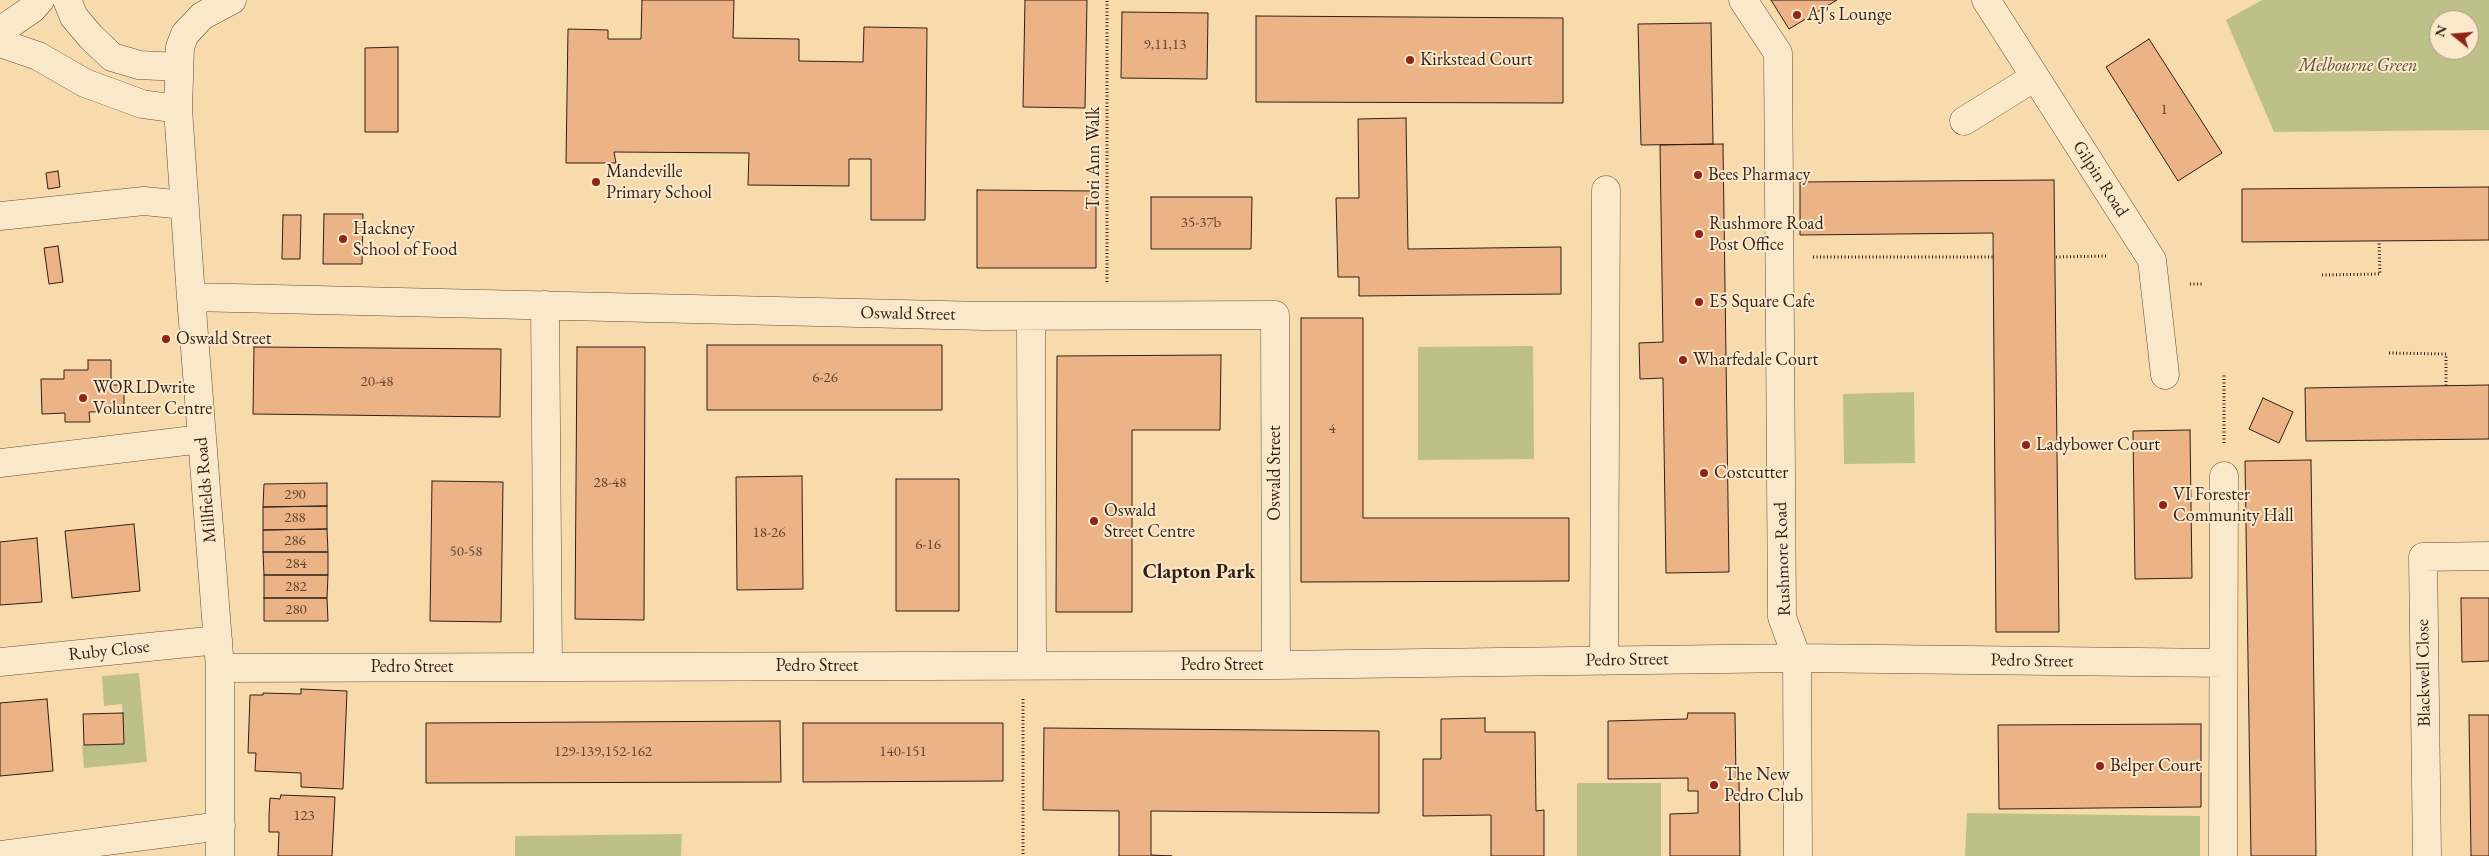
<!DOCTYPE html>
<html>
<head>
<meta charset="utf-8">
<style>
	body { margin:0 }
	#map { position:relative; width:2489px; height:856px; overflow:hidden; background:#f8dbad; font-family:"EB Garamond",serif }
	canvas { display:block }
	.north { position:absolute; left:2429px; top:10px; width:50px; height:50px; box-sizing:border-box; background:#fae8ca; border:1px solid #aa9882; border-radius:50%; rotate:287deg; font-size:14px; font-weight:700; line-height:20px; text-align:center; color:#311f17 }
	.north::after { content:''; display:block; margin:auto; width:18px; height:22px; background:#8f2418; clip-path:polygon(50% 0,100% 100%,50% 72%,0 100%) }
</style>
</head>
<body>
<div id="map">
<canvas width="2489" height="856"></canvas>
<div class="north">N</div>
</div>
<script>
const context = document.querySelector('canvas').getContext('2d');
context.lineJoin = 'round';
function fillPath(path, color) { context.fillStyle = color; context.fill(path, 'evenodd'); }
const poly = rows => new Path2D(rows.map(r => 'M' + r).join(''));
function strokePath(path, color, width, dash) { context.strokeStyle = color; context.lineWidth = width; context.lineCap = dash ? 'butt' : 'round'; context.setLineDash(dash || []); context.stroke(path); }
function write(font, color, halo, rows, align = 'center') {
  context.font = font + ' "EB Garamond",serif'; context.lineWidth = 4; context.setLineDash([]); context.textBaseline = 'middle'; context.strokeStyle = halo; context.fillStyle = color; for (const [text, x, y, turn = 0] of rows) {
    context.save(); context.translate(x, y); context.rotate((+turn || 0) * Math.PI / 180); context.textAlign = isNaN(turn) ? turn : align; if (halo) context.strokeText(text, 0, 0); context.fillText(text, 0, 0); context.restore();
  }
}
const green = poly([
	[2262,0,2489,0,2489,130,2274,132,2226,20],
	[2439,20,2469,20,2469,50,2439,50],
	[1533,346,1534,459,1418,460,1418,347],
	[1914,392,1915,463,1844,464,1843,394],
	[139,673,147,762,84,768,82,745,124,744,122,704,104,706,102,676],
	[1577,783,1661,783,1661,856,1577,856],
	[1967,813,2200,816,2200,856,1965,856],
	[682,834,681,856,515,856,515,836]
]);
const building = poly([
	[642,0,734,0,733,38,799,39,799,61,863,62,864,27,927,28,925,220,871,220,871,159,849,159,849,186,748,185,749,153,614,152,616,163,566,163,568,29,608,30,608,39,641,39,642,0],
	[1025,0,1087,0,1085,108,1023,107,1025,0],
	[1771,0,1837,0,1789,29,1771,0],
	[1122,12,1208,13,1207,79,1121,78,1122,12],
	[1256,16,1563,18,1563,103,1256,102,1256,16],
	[1711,23,1713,144,1641,145,1638,24,1711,23],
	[2149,39,2222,153,2178,181,2106,67,2149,39],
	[398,47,398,132,365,132,365,48,398,47],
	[1406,118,1408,249,1561,247,1561,294,1359,296,1359,277,1338,277,1336,198,1359,198,1358,119,1406,118],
	[1723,144,1729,572,1666,573,1663,378,1640,379,1639,343,1663,342,1660,145,1723,144],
	[58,171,60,187,48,189,46,173,58,171],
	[2054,180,2059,632,1996,632,1993,233,1800,235,1800,182,2054,180],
	[2489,187,2489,240,2242,242,2242,189,2489,187],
	[977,190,1096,191,1096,268,977,268,977,190],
	[1151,197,1252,197,1251,249,1151,249,1151,197],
	[324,214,363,214,362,264,323,264,324,214],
	[283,215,301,215,300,259,282,259,283,215],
	[58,246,63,282,49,284,44,248,58,246],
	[1301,318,1363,318,1363,518,1569,518,1569,581,1301,582,1301,318],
	[707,345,942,345,942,410,707,410,707,345],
	[254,347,501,349,500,417,253,414,254,347],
	[577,347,645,347,644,620,575,619,577,347],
	[1221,355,1220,430,1132,430,1132,612,1056,612,1057,356,1221,355],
	[88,360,111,360,111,385,124,385,124,411,89,412,90,422,65,422,65,413,42,414,41,379,64,379,64,370,88,370,88,360],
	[2489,385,2489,439,2306,441,2305,388,2489,385],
	[2263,398,2293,412,2279,443,2249,429,2263,398],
	[2190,430,2192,578,2135,579,2133,431,2190,430],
	[2311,460,2316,856,2251,856,2245,461,2311,460],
	[802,476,803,589,737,590,736,477,802,476],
	[896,479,959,479,959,611,896,611,896,479],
	[432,481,503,482,501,622,430,621,432,481],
	[327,483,327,506,263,507,264,484,327,483],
	[327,506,327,529,263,530,263,507,327,506],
	[134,524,140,591,72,598,65,531,134,524],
	[327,529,328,552,263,552,263,530,327,529],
	[37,538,42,602,0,605,0,542,37,538],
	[263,552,328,552,328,575,264,575,263,552],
	[264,575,328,575,327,598,264,598,264,575],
	[264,598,327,598,328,621,264,621,264,598],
	[2461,598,2489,598,2489,661,2462,662,2461,598],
	[301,689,347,691,343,789,301,787,301,773,255,771,256,753,248,753,250,695,263,695,263,693,301,694,301,689],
	[47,699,53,771,0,776,0,703,47,699],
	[123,713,124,744,84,745,83,714,123,713],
	[1688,713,1735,713,1736,778,1739,778,1740,856,1670,856,1670,814,1698,813,1698,791,1688,791,1688,778,1608,779,1608,721,1687,719,1688,713],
	[2469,715,2489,715,2489,856,2471,856,2469,715],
	[1485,718,1485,732,1535,732,1536,811,1544,810,1544,856,1491,856,1491,815,1423,816,1423,759,1441,759,1441,719,1485,718],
	[780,721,781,782,426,783,426,723,780,721],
	[803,723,1003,723,1003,781,803,782,803,723],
	[2201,724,2201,807,1999,809,1998,725,2201,724],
	[1044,728,1379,731,1379,813,1151,811,1151,855,1172,856,1119,856,1119,811,1043,810,1044,728],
	[281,795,335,797,332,856,278,856,279,832,269,832,269,815,270,798,280,799,281,795]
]);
const path = poly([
	[1813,257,1993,257],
	[2056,257,2108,256],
	[2322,275,2380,274,2379,241],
	[1107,282,1107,0],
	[2190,284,2204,284],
	[2389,353,2446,354,2446,386],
	[2224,443,2224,374],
	[1023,699,1023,856]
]);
const minor = poly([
	[67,0,74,17,91,37,112,57,139,65,179,67],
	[1743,0,1778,53,1782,617,1797,658,1798,856],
	[1986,0,2152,260,2165,375],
	[0,31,32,9,40,0],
	[0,43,38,56,85,83,142,104,178,109],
	[1964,121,2035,77],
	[0,216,144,201,184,205],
	[191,297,984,316,1275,315,1276,665],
	[545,305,548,667],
	[1031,316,1032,665],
	[0,463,202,439],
	[1604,661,1606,190],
	[0,662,218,640],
	[220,668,1276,665,1797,658,2223,663],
	[0,855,221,826],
	[220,856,220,668,191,297,178,109,180,47,185,34,202,16,232,0],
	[2223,856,2224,476],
	[2427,856,2423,557,2489,556]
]);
const markers = [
	[1797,15,5,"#8f2418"],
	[1410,60,5,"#8f2418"],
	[1698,175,5,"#8f2418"],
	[596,182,5,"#8f2418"],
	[1699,234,5,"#8f2418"],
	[343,239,5,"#8f2418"],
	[1699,302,5,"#8f2418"],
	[166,339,5,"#8f2418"],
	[1683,360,5,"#8f2418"],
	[83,398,5,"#8f2418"],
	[2026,445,5,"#8f2418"],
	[1704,473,5,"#8f2418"],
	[2163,505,5,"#8f2418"],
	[1094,521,5,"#8f2418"],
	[2100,766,5,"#8f2418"],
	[1714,785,5,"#8f2418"]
];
const numberNames = [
	["9,11,13",1165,45],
	["1",2164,110],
	["35-37b",1201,223],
	["6-26",825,378],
	["20-48",377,382],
	["4",1332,429],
	["28-48",610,483],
	["290",295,495],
	["288",295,518],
	["18-26",769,533],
	["286",295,541],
	["6-16",928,545],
	["50-58",466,552],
	["284",296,564],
	["282",296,587],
	["280",296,610],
	["129-139,152-162",603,752],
	["140-151",903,752],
	["123",304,816]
];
const poiNames = [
	["AJ's Lounge",1807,15],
	["Kirkstead Court",1420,60],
	["Mandeville",606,172],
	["Primary School",606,193],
	["Bees Pharmacy",1708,175],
	["Rushmore Road",1709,224],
	["Post Office",1709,245],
	["Hackney",353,229],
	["School of Food",353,250],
	["E5 Square Cafe",1709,302],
	["Oswald Street",176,339],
	["Wharfedale Court",1693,360],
	["WORLDwrite",93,388],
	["Volunteer Centre",93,409],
	["Ladybower Court",2036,445],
	["Costcutter",1714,473],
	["VI Forester",2173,495],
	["Community Hall",2173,516],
	["Oswald",1104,511],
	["Street Centre",1104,532],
	["Belper Court",2110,766],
	["The New",1724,775],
	["Pedro Club",1724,796]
];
const parkNames = [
	["Melbourne Green",2358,66]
];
const streetNames = [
	["Tori Ann Walk",1094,158,-90],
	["Gilpin Road",2100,179,57],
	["Oswald Street",908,314,1],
	["Oswald Street",1275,473,-90],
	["Millfields Road",206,490,-95],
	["Rushmore Road",1783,559,-92],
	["Ruby Close",109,651,-6],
	["Pedro Street",1627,660,-1],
	["Pedro Street",2032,661,1],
	["Pedro Street",1222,665],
	["Pedro Street",817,666],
	["Pedro Street",412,667],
	["Blackwell Close",2424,673,-91]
];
const quarterNames = [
	["Clapton Park",1199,573]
];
fillPath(green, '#bec089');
fillPath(building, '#ebb386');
strokePath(building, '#311f17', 1);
strokePath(minor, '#634e3c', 29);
strokePath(path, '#311f17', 3, [1, 2.5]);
strokePath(minor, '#fae8ca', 28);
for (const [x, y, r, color] of markers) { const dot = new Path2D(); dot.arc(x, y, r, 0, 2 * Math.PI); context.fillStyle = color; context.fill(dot); strokePath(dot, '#fae8ca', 2); }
write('15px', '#604433', null, numberNames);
write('18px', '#311f17', '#fae8ca', poiNames, 'left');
write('italic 18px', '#5b4f39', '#fae8ca', parkNames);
write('18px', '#311f17', '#fae8ca', streetNames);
write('bold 20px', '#311f17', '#fae8ca', quarterNames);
</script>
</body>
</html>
